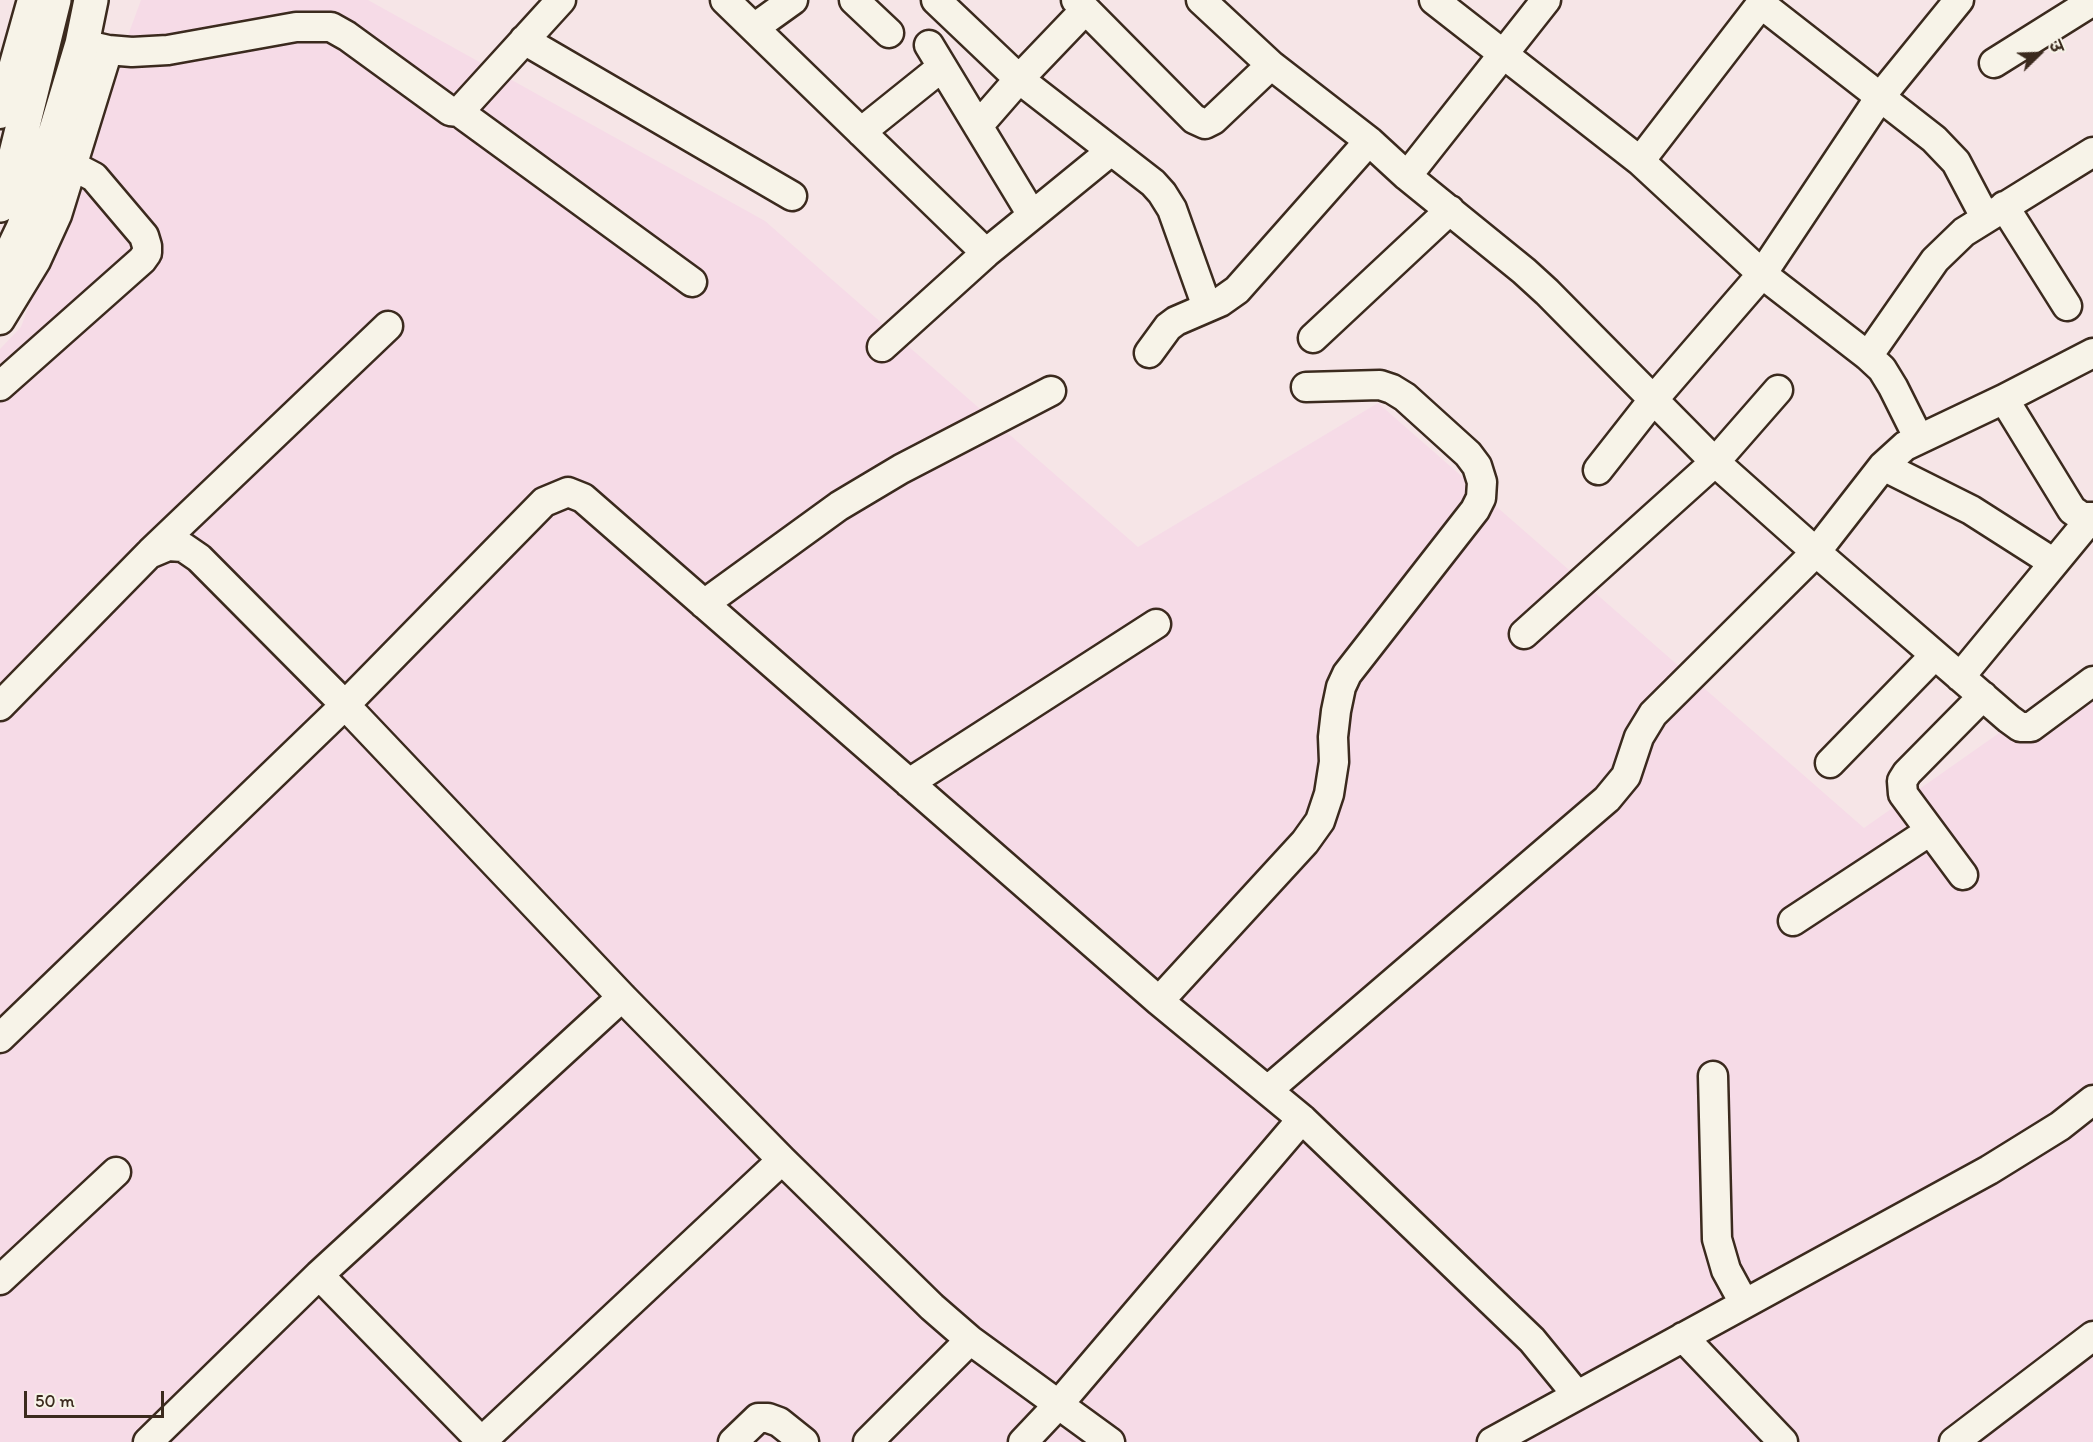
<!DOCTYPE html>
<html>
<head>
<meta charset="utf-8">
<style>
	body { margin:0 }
	#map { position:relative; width:2093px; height:1442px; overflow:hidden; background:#f6e5e7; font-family:Itim,"Playpen Sans Deva",sans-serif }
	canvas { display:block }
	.north { position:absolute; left:2009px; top:24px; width:60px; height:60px; -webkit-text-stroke:4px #f7f3e8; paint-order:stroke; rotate:67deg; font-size:16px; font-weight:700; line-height:24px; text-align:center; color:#3b2a1e }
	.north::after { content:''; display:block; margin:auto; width:21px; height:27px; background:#3b2a1e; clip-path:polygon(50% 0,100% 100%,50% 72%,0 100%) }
	.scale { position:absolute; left:24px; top:1391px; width:140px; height:27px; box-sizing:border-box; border:3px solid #3b2a1e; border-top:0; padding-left:8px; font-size:18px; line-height:21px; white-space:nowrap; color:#3b2a1e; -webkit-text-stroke:4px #f7f3e8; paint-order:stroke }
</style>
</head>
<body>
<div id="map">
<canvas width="2093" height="1442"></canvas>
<div class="north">उ</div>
<div class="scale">50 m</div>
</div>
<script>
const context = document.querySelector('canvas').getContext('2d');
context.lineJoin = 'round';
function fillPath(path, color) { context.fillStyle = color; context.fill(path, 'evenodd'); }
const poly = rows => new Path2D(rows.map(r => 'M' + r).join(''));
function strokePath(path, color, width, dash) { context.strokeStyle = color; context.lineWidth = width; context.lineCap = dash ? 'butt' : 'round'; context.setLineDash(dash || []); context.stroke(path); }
const built = poly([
	[141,0,368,0,765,221,1138,547,1378,403,1864,828,2093,667,2093,1442,0,1442,0,349,21,327]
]);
const minor = poly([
	[725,0,986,253],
	[854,0,889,33],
	[936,0,1019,79,1153,183,1162,193,1172,209,1207,307],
	[1076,0,1194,119,1205,124,1213,120,1271,65],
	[1201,0,1271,65,1369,141,1407,176,1524,271,1547,292,1715,462,1816,552,2009,719,2020,727,2031,727,2093,681],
	[1434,0,1640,161,1762,274,1868,356,1882,369,1893,387,1919,439],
	[1761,4,1934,139,1956,162,1985,217],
	[754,28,793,0],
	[524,40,792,196],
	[82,44,108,50,132,52,168,50,296,27,331,27,347,36,450,111,459,112,561,0],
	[929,45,1032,215],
	[1994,63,2093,1],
	[459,112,692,282],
	[0,114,32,0],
	[978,126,1019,79,1085,10],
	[861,132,942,67],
	[1640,161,1764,0],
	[1407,176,1546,0],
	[2004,206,2067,306],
	[0,320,36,261,57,215,108,50],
	[1313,338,1450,210],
	[882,347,986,253,1111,151],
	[1149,353,1168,327,1176,321,1220,302,1237,290,1369,141],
	[1868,356,1935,260,1964,232,2093,152],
	[0,386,142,260,147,253,147,246,144,236,94,177,73,166,48,158],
	[2004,399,2093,353],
	[1883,466,1971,510,2054,563],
	[1598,470,1653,400,1762,274,1880,97,1959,0],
	[151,552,388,326],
	[704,604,839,506,901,469,1051,391],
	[1524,634,1715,462,1778,390],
	[1960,677,2092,517],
	[0,706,149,554,168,546,183,547,199,558,345,705,622,997,782,1160,932,1307,970,1340,1110,1442],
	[1830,763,1935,655],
	[909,783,1156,624],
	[1963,875,1903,794,1902,781,1907,773,1983,696],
	[1793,921,1930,831],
	[1159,1001,1305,842,1320,821,1329,794,1334,762,1333,737,1336,711,1341,687,1347,674,1475,510,1481,498,1482,482,1477,466,1468,454,1405,397,1392,389,1380,385,1306,387],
	[0,1038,345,705,544,502,568,492,583,498,1159,1001,1302,1119,1532,1340,1577,1395],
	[1713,1076,1717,1239,1726,1270,1744,1303],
	[1268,1090,1607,799,1626,776,1639,737,1653,714,1816,552,1883,466,1905,446,2004,399,2072,510,2082,517,2093,517],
	[319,1275,482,1442],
	[0,1280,116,1172],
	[1683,1337,1783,1442],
	[148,1442,319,1275,622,997],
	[481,1442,782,1160],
	[733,1442,758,1418,768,1418,779,1422,804,1442],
	[868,1442,970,1340],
	[1023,1442,1058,1405,1302,1119],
	[1492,1442,1989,1170,2060,1126,2093,1100],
	[1954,1442,2093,1336]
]);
const highway = poly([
	[0,205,14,162,54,0],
	[0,277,23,229,41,180,82,44,91,0]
]);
fillPath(built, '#f6dbe7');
strokePath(minor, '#3b2a1e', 33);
strokePath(highway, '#3b2a1e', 38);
strokePath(minor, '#f7f3e8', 28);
strokePath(highway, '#f7f3e8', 33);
</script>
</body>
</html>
